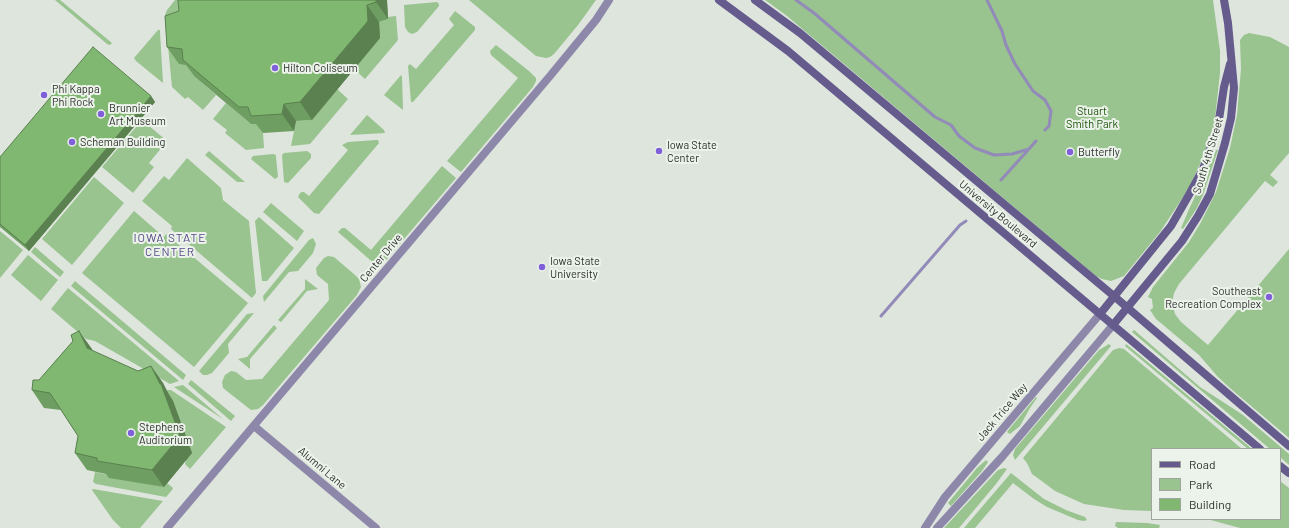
<!DOCTYPE html>
<html>
<head>
<meta charset="utf-8">
<style>
	body { margin:0 }
	#map { position:relative; width:1289px; height:528px; overflow:hidden; background:#dee5dd; font-family:Barlow,sans-serif }
	canvas { display:block }
	.legend { position:absolute; left:1151px; top:448px; width:130px; height:72px; box-sizing:border-box; background:#ecf3ea; border:1px solid #a0a59e; margin:0; padding:5px 7px; list-style:none; font-size:12px; color:#2d302d }
	.legend li { display:flex; align-items:center; gap:8px; height:20px }
	.legend b { width:20px; border:1px solid #a0a59e }
</style>
</head>
<body>
<div id="map">
<canvas width="1289" height="528"></canvas>
<ul class="legend">
<li><b style="height:5px;background:#655b8d"></b>Road</li>
<li><b style="height:11px;background:#99c38f"></b>Park</li>
<li><b style="height:11px;background:#80b871"></b>Building</li>
</ul>
</div>
<script>
const context = document.querySelector('canvas').getContext('2d');
context.lineJoin = 'round';
function fillPath(path, color) { context.fillStyle = color; context.fill(path, 'evenodd'); }
const poly = rows => new Path2D(rows.map(r => 'M' + r).join(''));
function strokePath(path, color, width, dash) { context.strokeStyle = color; context.lineWidth = width; context.lineCap = dash ? 'butt' : 'round'; context.setLineDash(dash || []); context.stroke(path); }
function write(font, color, halo, rows, align = 'center') {
  context.font = font + ' Barlow,sans-serif'; context.lineWidth = 4; context.setLineDash([]); context.textBaseline = 'middle'; context.strokeStyle = halo; context.fillStyle = color; for (const [text, x, y, turn = 0] of rows) {
    context.save(); context.translate(x, y); context.rotate((+turn || 0) * Math.PI / 180); context.textAlign = isNaN(turn) ? turn : align; if (halo) context.strokeText(text, 0, 0); context.fillText(text, 0, 0); context.restore();
  }
}
const green = poly([
	[55,0,60,0,112,43,110,45,107,44],
	[175,0,202,0,194,66,195,77,216,95,203,110,188,97,185,99,172,87,165,15,167,10],
	[469,0,596,0,578,25,554,54,550,57,546,58,536,56],
	[765,0,1213,0,1220,51,1220,73,1215,118,1212,131,1201,162,1189,188,1160,232,1124,276,1111,281,1102,279,1096,276,787,16],
	[437,2,439,4,439,6,417,32,412,34,408,32,405,27,404,5],
	[455,11,475,27,475,30,413,102,411,102,408,66,410,64,416,69,454,25,449,19],
	[396,16,398,40,365,79,354,69,379,22,388,19,388,17],
	[158,30,160,30,160,32,163,83,136,61,134,58],
	[1249,33,1270,37,1289,47,1289,153,1270,175,1278,182,1273,187,1265,181,1179,284,1174,293,1172,303,1175,314,1181,322,1208,345,1289,249,1289,438,1231,389,1218,377,1199,355,1156,319,1150,310,1153,308,1152,299,1148,297,1153,287,1189,242,1200,224,1216,192,1230,148,1237,115,1241,69,1240,40,1244,35],
	[496,45,529,71,536,78,536,81,533,87,461,172,447,161,518,78,491,55,490,51],
	[401,75,402,77,403,110,384,95],
	[337,89,348,99,310,144,291,146,296,121,312,120],
	[226,103,251,124,260,124,263,133,264,148,246,150,225,133,227,130,213,119],
	[367,115,384,130,385,133,350,135],
	[142,120,167,141,149,163,154,167,133,193,102,167],
	[376,140,378,140,379,143,319,214,314,213,298,197,300,193,302,192,304,192,309,196,348,150,342,145,348,142],
	[1216,150,1218,150,1203,195,1197,208,1183,229,1181,228,1190,207,1204,178],
	[209,151,245,182,237,182,205,155],
	[307,151,311,154,311,158,288,183,284,182,282,155,284,153],
	[273,154,276,155,276,157,278,177,275,179,251,159,253,156],
	[187,158,221,188,223,200,249,221,256,293,252,298,171,229,172,226,142,201,164,176,169,180],
	[442,166,456,178,387,259,380,265,377,266,338,232,342,228,345,228,371,250],
	[94,177,124,203,72,265,42,239],
	[271,203,304,231,297,241,263,212],
	[134,211,164,237,166,234,248,303,194,367,82,273],
	[259,217,294,248,267,281,262,281,255,221],
	[0,231,23,250,0,278],
	[313,238,316,244,313,253,298,271,289,272,264,302,263,296,309,240],
	[35,247,64,272,60,277,31,252],
	[28,255,58,280,41,301,11,275],
	[328,256,334,257,355,275,359,279,361,287,357,295,263,405,258,409,251,410,223,388,222,382,225,375,231,371,236,372,246,380,262,379,329,300,328,284,317,275,316,268,324,258],
	[305,279,318,289,307,291,281,322,278,320,305,289],
	[75,281,186,375,183,380,71,286],
	[68,288,179,381,170,384,95,341,86,339,51,309],
	[254,313,228,344,229,353,212,373,207,375,203,375,199,371,247,314],
	[274,325,277,328,250,359,250,369,238,359,247,357],
	[1134,330,1200,387,1243,415,1289,454,1289,465,1280,457,1280,449,1270,449,1132,332],
	[1109,344,1111,346,1015,460,1013,455,1015,449,1093,357,1099,350],
	[1126,344,1131,348,1252,449,1248,449,1125,346],
	[1119,348,1124,349,1242,449,1152,449,1152,511,1124,510,1084,504,1055,491,1043,482,1032,474,1027,463,1023,458,1113,350],
	[191,380,235,416,231,421,188,384],
	[183,385,223,419,174,387],
	[166,390,171,390,226,427,190,469,185,464,186,460],
	[1036,397,1037,398,1030,408,1020,426,1010,434,1007,432,1010,428],
	[986,460,988,462,982,471,951,506,948,503,977,468],
	[1004,468,1007,469,996,484,959,528,944,528,998,470],
	[95,472,164,487,167,483,173,488,172,490,166,497,96,484,93,482],
	[1011,473,1044,499,1066,510,1085,517,1087,520,1084,521,1078,520,1047,507,1034,499,1013,483,975,528,964,528],
	[1280,481,1289,488,1289,528,1240,528,1207,519,1280,519],
	[93,489,163,501,140,528,121,528,113,520,92,490],
	[1116,522,1147,523,1160,525,1159,528,1118,528,1115,526]
]);
const stream = poly([
	[796,0,814,13,935,117,951,125,959,136,975,148,994,155,1012,154,1029,149,1036,141],
	[987,0,1002,31,1006,45,1015,64,1033,91,1045,100,1051,111,1049,126,1045,130],
	[1001,180,1029,149],
	[881,316,960,225,966,221]
]);
const minor = poly([
	[254,426,376,528],
	[167,528,550,76,596,20,609,0]
]);
const tertiary = poly([
	[925,528,945,497,1100,314],
	[937,528,1002,457,1113,325]
]);
const secondary = poly([
	[719,0,788,51,1260,449],
	[755,0,800,33,1115,297,1289,446],
	[1100,314,1171,226,1190,193,1203,169,1218,126,1224,87,1230,64],
	[1113,325,1182,241,1198,216,1210,194,1225,143,1231,118,1234,88,1228,23,1224,0],
	[1280,466,1289,473]
]);
const wall = poly([
	[387,0,388,19,379,22,380,38,312,120,296,121,294,131,263,133,256,124,251,124,195,77,186,65,179,64,167,47,179,11],
	[151,96,155,102,29,251,0,227,0,157],
	[73,341,92,349,92,351,138,371,151,366,163,383,168,393,173,401,192,453,164,487,109,478,106,474,87,470,75,453,78,436,61,410,44,408,32,390,39,380]
]);
const shadedWall = poly([
	[376,0,387,0,388,19,376,2],
	[367,5,379,22,380,38,312,120,300,102],
	[151,96,155,102,29,251,25,245],
	[284,104,296,121,294,131,282,114],
	[79,331,92,349,99,365,87,348],
	[151,366,163,383,168,393,173,401,192,453,164,487,152,470,160,384]
]);
const building = poly([
	[178,0,376,0,376,2,367,5,368,21,300,102,284,104,282,114,251,116,248,107,239,107,183,60,182,49,167,47,165,16,179,11,178,0],
	[93,47,151,96,25,245,0,224,0,157,93,47],
	[79,331,87,348,138,371,151,366,160,384,161,384,180,436,152,470,97,461,97,458,75,453,78,436,50,393,32,390,33,380,39,380,73,341,71,335,79,331]
]);
const markers = [
	[275,68,4,"#8060da"],
	[44,95,4,"#8060da"],
	[101,114,4,"#8060da"],
	[72,142,4,"#8060da"],
	[659,151,4,"#8060da"],
	[1070,152,4,"#8060da"],
	[542,267,4,"#8060da"],
	[1269,297,4,"#8060da"],
	[131,433,4,"#8060da"]
];
const poiNames = [
	["Hilton Coliseum",283,68],
	["Phi Kappa",52,89],
	["Phi Rock",52,102],
	["Brunnier",109,108],
	["Art Museum",109,121],
	["Scheman Building",80,142],
	["Iowa State",667,145],
	["Center",667,158],
	["Butterfly",1078,152],
	["Iowa State",550,261],
	["University",550,274],
	["Southeast",1261,291,"right"],
	["Recreation Complex",1261,304,"right"],
	["Stephens",139,427],
	["Auditorium",139,440]
];
const parkNames = [
	["Stuart",1092,111],
	["Smith Park",1092,124]
];
const streetNames = [
	["South 4th Street",1208,156,-73],
	["University Boulevard",998,214,40],
	["Center Drive",381,258,-50],
	["Jack Trice Way",1002,412,-50],
	["Alumni Lane",322,468,40]
];
const neighbourhoodNames = [
	["IOWA STATE",170,238],
	["CENTER",170,252]
];
fillPath(green, '#99c38f');
strokePath(stream, '#928ab8', 3);
strokePath(minor, '#8d87aa', 8);
strokePath(tertiary, '#8d87aa', 8);
strokePath(secondary, '#655b8d', 8);
fillPath(wall, '#6e9e61');
fillPath(shadedWall, '#5a814f');
fillPath(building, '#80b871');
strokePath(building, '#5a814f', 1);
for (const [x, y, r, color] of markers) { const dot = new Path2D(); dot.arc(x, y, r, 0, 2 * Math.PI); context.fillStyle = color; context.fill(dot); strokePath(dot, '#ecf3ea', 1.5); }
write('11px', '#2d302d', '#ecf3ea', poiNames, 'left');
write('11px', '#1a5106', '#ecf3ea', parkNames);
write('11px', '#2d302d', '#ecf3ea', streetNames);
context.letterSpacing = '1px';
write('12px', '#594b8a', '#ecf3ea', neighbourhoodNames);
context.letterSpacing = '0px';
</script>
</body>
</html>
